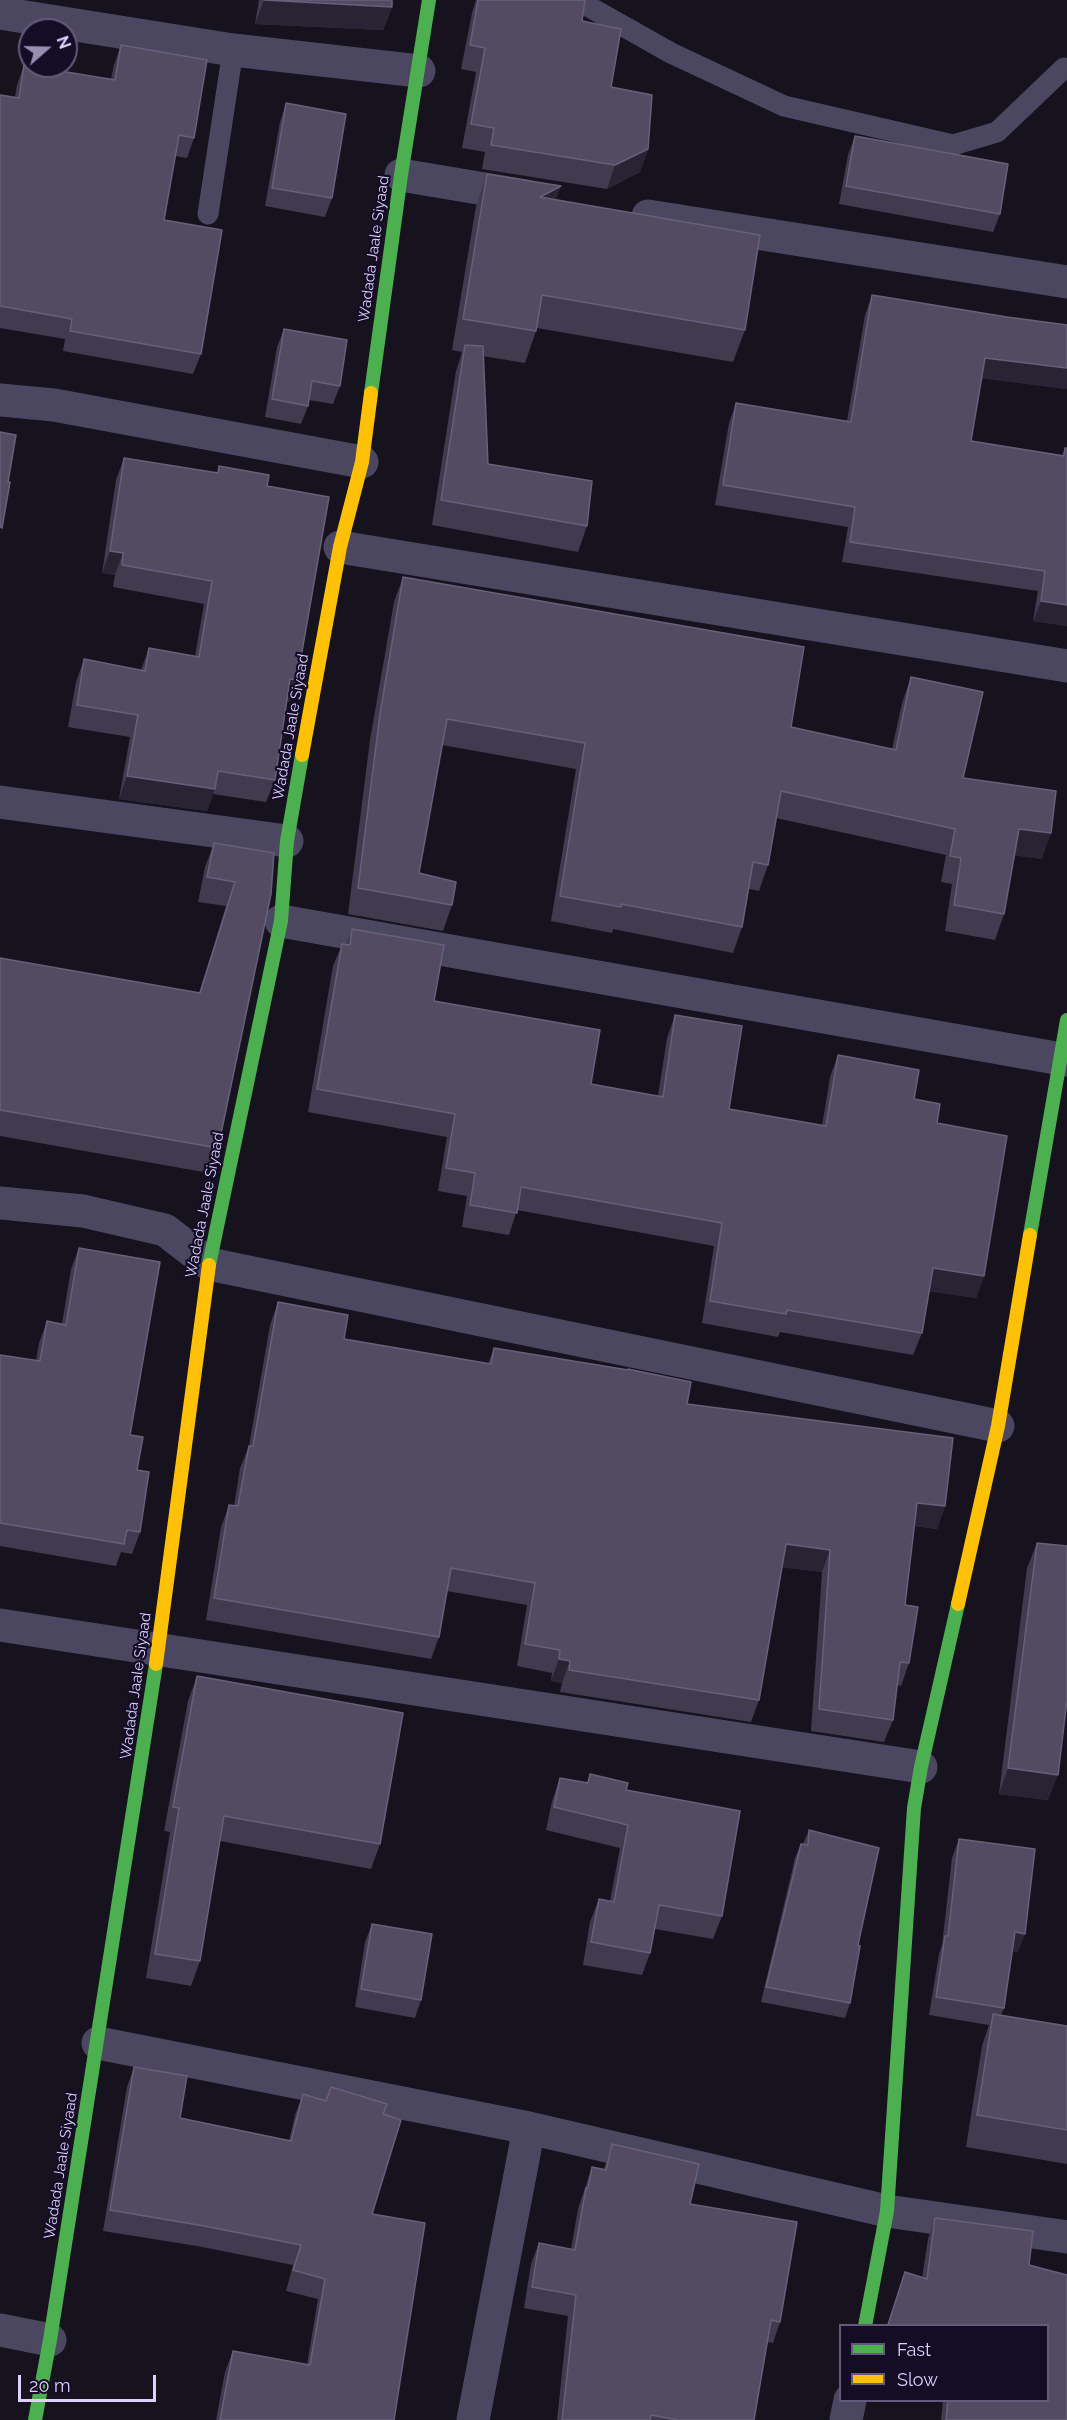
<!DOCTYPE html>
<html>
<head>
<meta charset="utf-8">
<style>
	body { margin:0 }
	#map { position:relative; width:1067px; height:2420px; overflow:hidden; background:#16131f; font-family:Raleway,sans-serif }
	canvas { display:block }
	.legend { position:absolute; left:839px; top:2324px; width:210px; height:78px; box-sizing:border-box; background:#140d25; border:2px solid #645b7c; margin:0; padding:8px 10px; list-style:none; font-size:18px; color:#dcd1ff }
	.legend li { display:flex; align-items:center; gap:12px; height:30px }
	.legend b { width:30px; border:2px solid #645b7c }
	.north { position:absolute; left:18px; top:18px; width:60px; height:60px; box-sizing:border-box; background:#140d25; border:2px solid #645b7c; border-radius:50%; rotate:70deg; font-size:16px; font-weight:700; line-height:24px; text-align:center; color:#dcd1ff }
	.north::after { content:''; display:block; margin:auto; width:21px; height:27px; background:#978eb1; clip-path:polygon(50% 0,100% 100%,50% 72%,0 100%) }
	.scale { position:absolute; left:18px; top:2375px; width:138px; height:27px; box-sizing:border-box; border:3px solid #dcd1ff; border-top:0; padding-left:8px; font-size:18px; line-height:21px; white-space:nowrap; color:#dcd1ff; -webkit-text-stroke:4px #140d25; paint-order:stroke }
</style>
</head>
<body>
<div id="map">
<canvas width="1067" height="2420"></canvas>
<ul class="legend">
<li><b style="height:8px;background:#4caf50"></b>Fast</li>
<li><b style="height:8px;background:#ffc107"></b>Slow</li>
</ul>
<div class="north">N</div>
<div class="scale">20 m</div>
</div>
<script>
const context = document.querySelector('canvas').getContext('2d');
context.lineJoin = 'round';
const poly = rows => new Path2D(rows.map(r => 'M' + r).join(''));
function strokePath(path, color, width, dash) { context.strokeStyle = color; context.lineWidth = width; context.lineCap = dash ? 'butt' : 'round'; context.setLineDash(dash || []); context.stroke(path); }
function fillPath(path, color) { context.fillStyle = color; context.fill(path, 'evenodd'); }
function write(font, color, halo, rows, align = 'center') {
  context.font = font + ' Raleway,sans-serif'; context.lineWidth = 4.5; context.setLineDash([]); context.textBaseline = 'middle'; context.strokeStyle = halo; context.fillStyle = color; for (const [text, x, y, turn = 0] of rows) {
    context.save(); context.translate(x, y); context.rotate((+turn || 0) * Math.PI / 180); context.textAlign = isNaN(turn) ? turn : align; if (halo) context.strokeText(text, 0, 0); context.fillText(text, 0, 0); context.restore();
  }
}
const lane = poly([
	[559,0,586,5,671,53,784,106,953,145,997,132,1064,68],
	[208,214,233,50]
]);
const street = poly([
	[0,13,233,50,419,71],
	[401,175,526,196],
	[648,216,1067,282],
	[0,400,54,405,362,462],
	[340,547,1067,666],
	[0,802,287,841],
	[281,921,1067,1060],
	[0,1203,83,1211,165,1230,209,1264,998,1426],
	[0,1625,921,1767],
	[98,2043,529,2128,887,2211,1067,2237],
	[0,2330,50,2340],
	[473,2420,529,2128],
	[846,2420,850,2400]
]);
const fast = poly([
	[371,393,401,175,429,0],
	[1030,1235,1067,1020],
	[209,1265,281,921,287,841,302,755],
	[865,2326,887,2211,914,1808,921,1767,958,1604],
	[35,2420,50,2340,156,1664]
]);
const slow = poly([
	[302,755,340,547,362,462,371,393],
	[958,1604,998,1426,1030,1235],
	[156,1664,209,1265]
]);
const wall = poly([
	[259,0,392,0,392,7,383,30,255,24],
	[476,0,585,0,582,21,611,87,648,149,640,172,607,189,482,169,485,152,462,148,476,72,461,69,472,13],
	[121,45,194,138,187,158,175,156,164,220,201,354,193,374,63,351,65,339,0,328,0,95,15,97,17,85,24,65,111,79,114,65],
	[286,103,332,198,325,217,265,206,280,122],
	[855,136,1000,214,993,232,839,204,848,155],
	[487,174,556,199,745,330,733,362,537,328,525,363,483,356,488,464,587,526,578,552,432,525,456,371,462,352,452,350,476,206],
	[872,295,1007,317,1067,325,1067,389,982,378,971,441,1062,455,1065,448,1067,448,1067,626,1033,621,1038,591,842,562,848,527,715,505,729,423,736,403,847,421,865,315],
	[284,329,340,386,333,404,309,400,308,406,301,424,265,417,277,347],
	[124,458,217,473,219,466,267,486,297,680,289,702,286,702,275,780,266,802,213,794,207,811,119,799,130,737,68,727,76,682,84,659,141,670,149,648,195,656,204,604,113,587,115,575,102,573,116,480],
	[403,577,791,727,892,749,902,703,911,677,963,778,1042,859,1014,855,1004,914,995,940,945,931,952,884,941,882,946,855,776,818,768,865,759,891,749,889,742,927,733,953,613,929,612,933,551,921,576,769,442,745,419,873,452,905,443,931,348,914,370,740,394,602],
	[214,843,274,853,218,1148,209,1173,0,1136,0,958,199,993,226,906,198,902,205,867],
	[352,929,434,1001,591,1084,658,1096,667,1038,675,1015,729,1109,822,1126,830,1077,838,1055,914,1099,937,1123,984,1276,976,1298,929,1291,922,1333,913,1355,780,1332,778,1337,702,1323,714,1246,517,1210,509,1235,462,1227,467,1196,438,1191,447,1137,308,1112,333,966,342,944,346,944],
	[79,1248,130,1435,137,1470,140,1532,132,1554,121,1552,116,1566,0,1546,0,1355,36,1361,39,1343,47,1321,62,1324,71,1269],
	[278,1302,344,1339,488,1364,494,1348,687,1404,945,1506,937,1529,914,1526,905,1605,909,1663,901,1686,897,1685,893,1720,884,1742,811,1731,822,1572,782,1567,759,1700,751,1722,560,1692,562,1683,551,1681,552,1673,517,1666,527,1605,447,1591,439,1637,431,1659,206,1620,221,1527,229,1505,234,1506,240,1468,249,1446,270,1325],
	[1037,1543,1048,1800,999,1794,1027,1568],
	[197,1676,380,1844,371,1869,220,1841,200,1961,191,1986,146,1978,170,1832,164,1831,188,1701],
	[590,1774,626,1790,722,1916,713,1939,655,1929,650,1953,642,1975,583,1965,590,1922,599,1899,610,1901,620,1848,546,1830,552,1801,560,1778,587,1783],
	[809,1830,858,1945,850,2003,845,2018,761,2002,795,1858,801,1844,803,1844],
	[959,1839,1018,1952,1012,1951,1004,2008,1001,2015,1067,2026,1067,2164,966,2147,982,2046,989,2025,929,2015,939,1954,942,1945,952,1858],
	[372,1924,421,2000,415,2018,355,2007,365,1942],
	[134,2067,180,2118,289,2141,295,2115,303,2094,326,2101,331,2087,383,2114,372,2214,394,2420,216,2420,225,2372,233,2351,307,2365,318,2299,286,2291,293,2265,197,2246,103,2231,127,2087],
	[612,2144,690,2204,780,2322,773,2343,767,2342,754,2420,557,2420,568,2316,524,2308,531,2264,539,2243,571,2249,578,2209,592,2167,604,2169],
	[935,2218,1033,2231,1029,2265,1067,2275,1067,2420,941,2420,943,2400,1047,2400,1047,2325,887,2325,905,2272,922,2278,928,2239]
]);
const shadedWall = poly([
	[264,0,392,7,383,30,255,24],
	[648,149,640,172,607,189,615,165],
	[561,186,549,218,540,197],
	[985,358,1067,368,1067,389,978,378],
	[110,551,123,553,115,575,102,573],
	[1041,601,1067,605,1067,626,1033,621],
	[290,679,297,680,289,702,282,701],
	[127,776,215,789,207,811,119,799],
	[1019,829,1051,833,1042,859,1010,855],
	[933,1268,984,1276,976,1298,925,1291],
	[917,1503,945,1506,937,1529,909,1525],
	[786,1544,830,1550,822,1572,778,1567],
	[559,1659,570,1661,562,1683,551,1681],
	[1008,1768,1058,1775,1048,1800,999,1794],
	[1015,1932,1025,1934,1018,1952,1009,1951]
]);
const building = poly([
	[264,0,392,0,392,7,264,0],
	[478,0,585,0,582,21,621,29,611,87,652,95,648,149,615,165,491,145,494,128,471,124,485,48,470,45,478,0],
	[121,45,207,60,194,138,179,135,164,220,222,230,201,354,70,331,72,319,0,306,0,95,19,98,24,65,115,80,121,45],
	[286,103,346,114,332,198,272,188,286,103],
	[855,136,1008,164,1000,214,846,186,855,136],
	[487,174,561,186,540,197,760,235,745,330,542,295,536,331,463,319,487,174],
	[872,295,1007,317,1067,325,1067,368,985,358,971,441,1064,456,1065,448,1067,448,1067,605,1041,601,1045,571,850,542,855,507,723,485,736,403,851,422,872,295],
	[284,329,347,340,340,386,312,381,308,406,272,399,284,329],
	[465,345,483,346,488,464,592,481,587,526,441,500,465,345],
	[0,432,16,435,8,482,10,482,2,528,0,527,0,432],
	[124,458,218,473,219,466,269,475,267,486,329,497,297,680,290,679,275,780,218,771,215,789,127,776,138,715,77,705,84,659,145,671,149,648,199,657,212,581,122,565,123,553,110,551,124,458],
	[403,577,804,647,791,727,896,750,911,677,983,692,963,778,1056,791,1051,833,1019,829,1004,914,954,905,961,858,950,856,955,829,781,791,768,865,753,862,742,927,621,904,621,907,560,896,585,743,447,719,419,873,456,882,452,905,358,888,380,714,403,577],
	[214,843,274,853,271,894,218,1148,0,1110,0,958,200,993,235,882,207,877,214,843],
	[352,929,444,945,434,1001,600,1030,591,1084,663,1097,675,1015,742,1026,729,1109,826,1126,838,1055,919,1070,914,1099,940,1104,937,1123,1007,1136,984,1276,933,1268,922,1333,787,1310,786,1314,710,1301,722,1223,521,1187,517,1213,470,1205,475,1173,446,1168,455,1114,317,1089,342,944,350,945,352,929],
	[79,1248,160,1262,130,1435,143,1437,137,1470,149,1472,140,1532,127,1530,124,1544,0,1523,0,1355,40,1361,47,1321,66,1325,79,1248],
	[278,1302,348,1315,344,1339,491,1364,494,1348,628,1370,628,1369,691,1382,687,1404,953,1438,945,1506,917,1503,905,1605,918,1607,909,1663,900,1662,893,1720,819,1709,830,1550,786,1544,759,1700,569,1670,570,1661,559,1659,560,1650,525,1644,535,1583,451,1568,439,1637,214,1598,229,1505,238,1506,249,1446,253,1446,278,1302],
	[1037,1543,1067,1546,1067,1700,1058,1775,1008,1768,1037,1543],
	[197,1676,403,1713,380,1844,224,1816,200,1961,155,1954,179,1808,173,1807,197,1676],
	[590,1774,628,1783,626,1790,740,1811,722,1916,659,1905,650,1953,591,1942,599,1899,614,1902,628,1825,554,1807,560,1778,588,1783,590,1774],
	[809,1830,879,1848,858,1945,860,1946,850,2003,766,1987,801,1844,808,1845,809,1830],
	[959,1839,1035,1849,1025,1934,1015,1932,1004,2008,936,1997,945,1936,948,1936,959,1839],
	[372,1924,432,1934,421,2000,361,1989,372,1924],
	[993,2014,1067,2026,1067,2130,977,2115,993,2014],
	[134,2067,187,2076,180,2118,291,2141,303,2094,326,2101,331,2087,387,2104,383,2114,401,2120,372,2214,425,2223,394,2420,220,2420,233,2351,310,2365,325,2279,293,2270,301,2245,204,2226,110,2210,134,2067],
	[612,2144,699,2164,690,2204,797,2222,780,2322,771,2320,754,2420,679,2420,651,2415,650,2420,562,2420,576,2295,532,2287,539,2243,575,2250,586,2188,588,2188,592,2167,606,2170,612,2144],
	[935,2218,1033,2231,1029,2265,1067,2275,1067,2420,946,2420,948,2400,1047,2400,1047,2325,888,2325,905,2272,927,2279,935,2218]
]);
const streetNames = [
	["Wadada Jaale Siyaad",374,249,-82],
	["Wadada Jaale Siyaad",291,727,-80],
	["Wadada Jaale Siyaad",205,1205,-79],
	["Wadada Jaale Siyaad",136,1686,-82],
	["Wadada Jaale Siyaad",61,2166,-81]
];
strokePath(lane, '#4c4761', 21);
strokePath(street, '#4c4761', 33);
strokePath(fast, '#4caf50', 14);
strokePath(slow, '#ffc107', 14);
fillPath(wall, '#423b4f');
fillPath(shadedWall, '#292434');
fillPath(building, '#524b62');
strokePath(building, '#68607b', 1.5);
write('15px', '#dcd1ff', '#140d25', streetNames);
</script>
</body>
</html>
